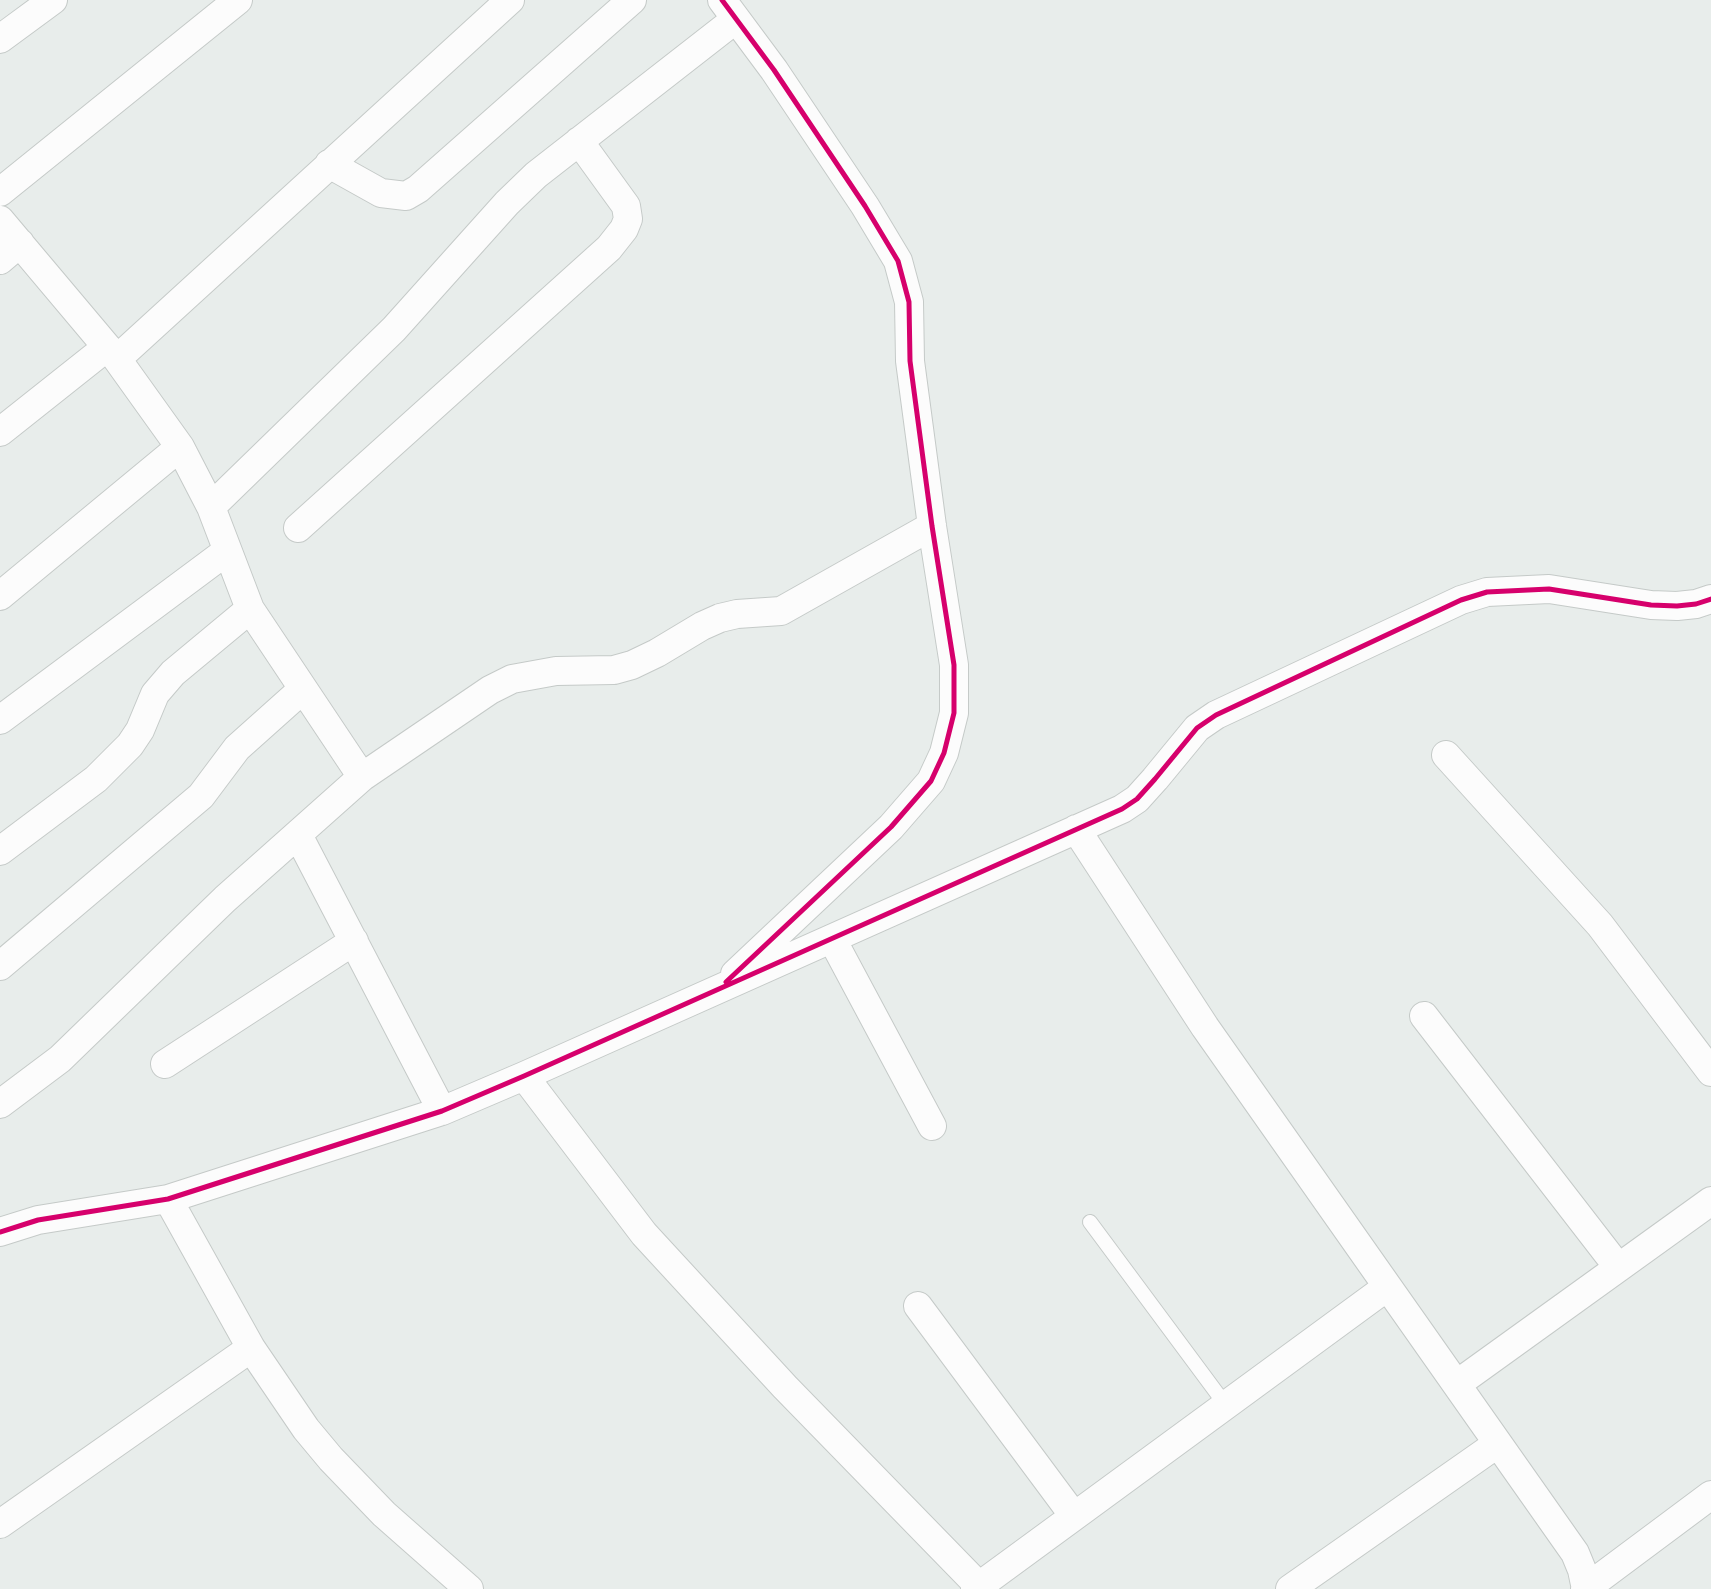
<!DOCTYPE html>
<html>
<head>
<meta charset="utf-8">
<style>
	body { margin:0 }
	canvas { display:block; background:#e8edeb }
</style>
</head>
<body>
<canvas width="1711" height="1589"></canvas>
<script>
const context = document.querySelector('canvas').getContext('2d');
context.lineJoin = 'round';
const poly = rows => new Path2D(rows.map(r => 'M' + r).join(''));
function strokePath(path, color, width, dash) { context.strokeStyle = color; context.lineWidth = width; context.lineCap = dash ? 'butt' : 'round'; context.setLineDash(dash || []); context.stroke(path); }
const lane = poly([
	[1090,1222,1225,1404]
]);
const street = poly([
	[722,0,774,70,865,206,898,261,909,302,910,361,932,526,954,665,954,713,944,753,931,781,891,827,735,974],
	[0,39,53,0],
	[329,164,381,193,406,196,418,189,632,0],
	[0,192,238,0],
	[0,220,117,359,180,447,211,507,250,609,362,777],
	[0,260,20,243],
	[117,359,510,0],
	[0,432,107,347],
	[211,507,394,329,507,203,536,175,736,19],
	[298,528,609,248,624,229,628,219,626,206,579,141],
	[0,596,180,447],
	[0,720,227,551],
	[1446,755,1600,925,1711,1072],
	[1076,829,1205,1027,1575,1553,1582,1570,1586,1589],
	[298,835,442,1111],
	[0,851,96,779,130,745,140,730,155,694,173,673,250,609],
	[832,939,932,1126],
	[0,966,201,796,237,748,303,689],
	[1424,1016,1618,1267],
	[165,1064,354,941],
	[524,1076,644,1234,785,1387,979,1586],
	[0,1104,60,1059,225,899,362,777,490,690,512,679,556,671,614,670,632,665,657,653,702,626,720,618,737,614,781,611,932,526],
	[168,1199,251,1348,306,1429,331,1459,384,1514,469,1589],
	[0,1232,38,1220,168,1199,442,1111,524,1076,1122,809,1137,799,1155,779,1197,728,1216,715,1461,600,1487,592,1549,589,1651,605,1677,606,1696,604,1711,599],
	[918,1306,1074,1516],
	[1457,1384,1711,1201],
	[0,1524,251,1348],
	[975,1589,1387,1287],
	[1290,1589,1497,1444],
	[1585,1589,1711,1495]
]);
const cycleway = poly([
	[722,0,774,70,865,206,898,261,909,302,910,361,932,526,954,665,954,713,944,753,931,781,891,827,726,982],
	[0,1232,38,1220,168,1199,442,1111,524,1076,1122,809,1137,799,1155,779,1197,728,1216,715,1461,600,1487,592,1549,589,1651,605,1677,606,1696,604,1711,599]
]);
strokePath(lane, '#c5cac8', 16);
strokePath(street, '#c5cac8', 30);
strokePath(lane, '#fcfcfc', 14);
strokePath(street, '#fcfcfc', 28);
strokePath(cycleway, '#d6006c', 5);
</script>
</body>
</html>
